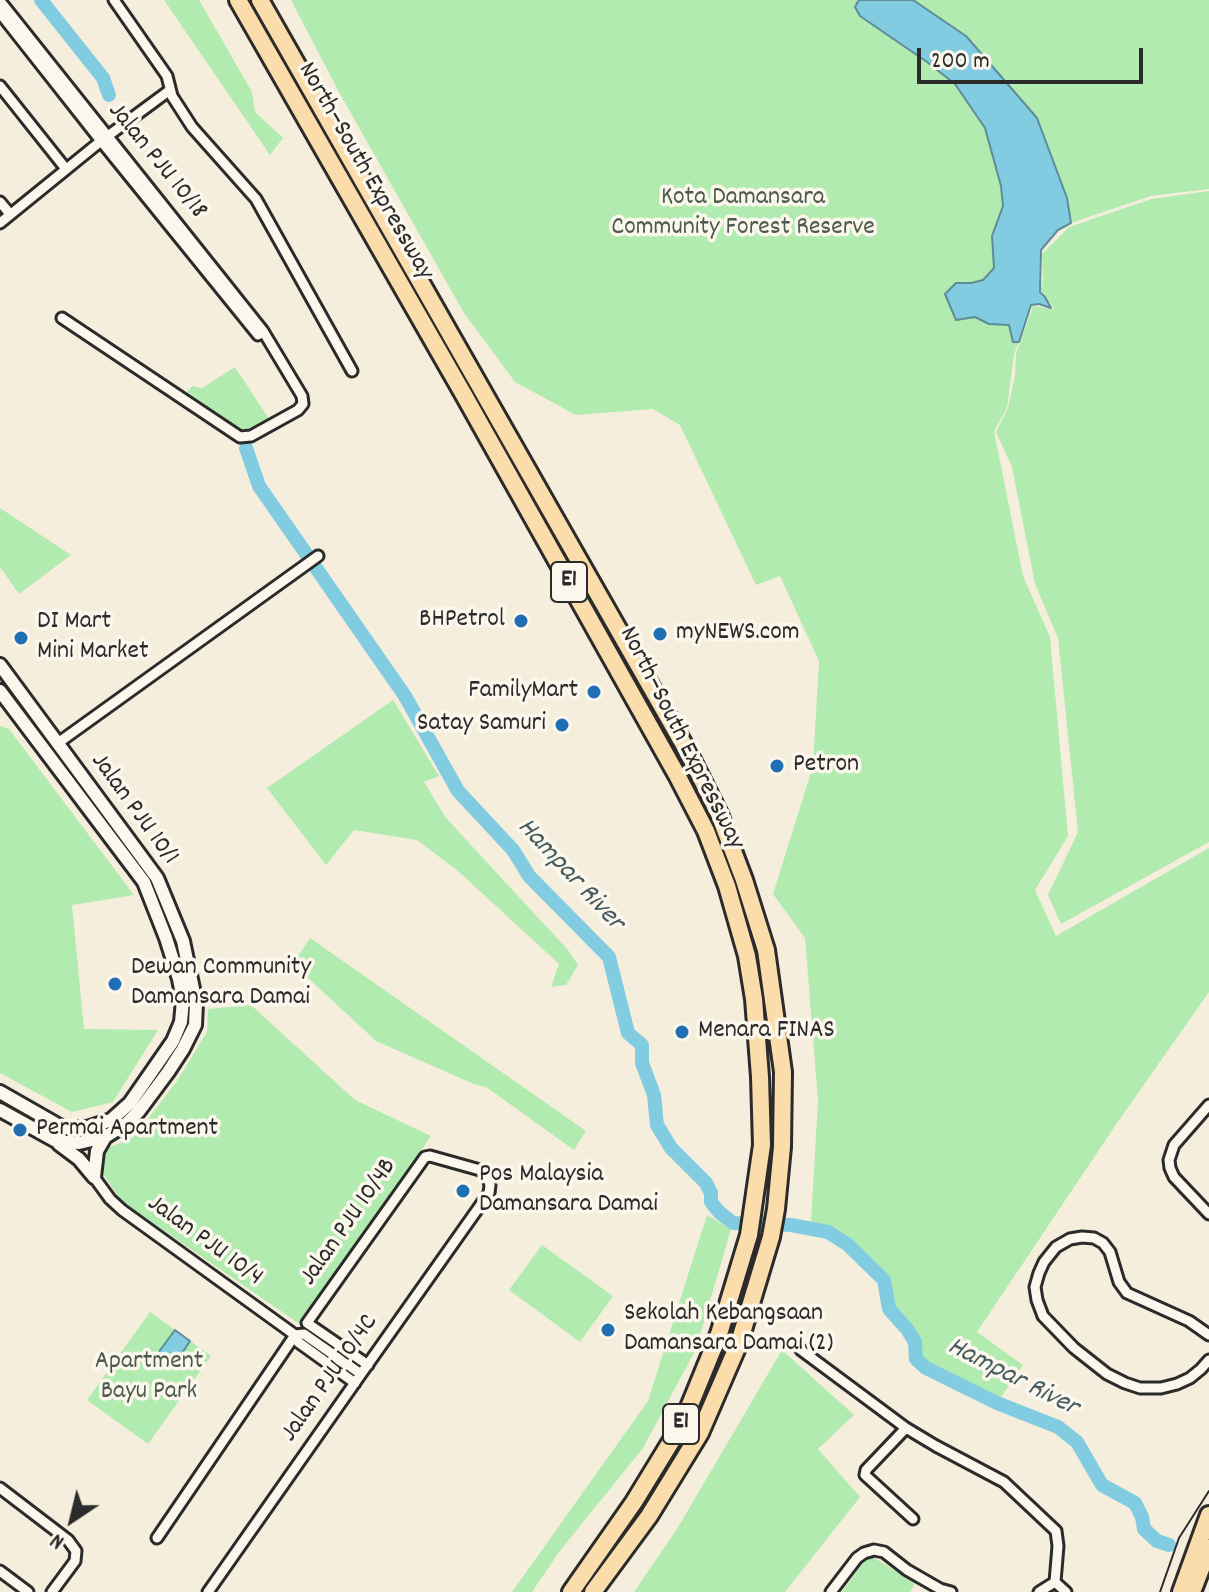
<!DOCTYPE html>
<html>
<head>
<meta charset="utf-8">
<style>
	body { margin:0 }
	#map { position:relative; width:1209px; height:1592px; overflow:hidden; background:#f6eedc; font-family:Dekko,sans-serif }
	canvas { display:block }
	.north { position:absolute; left:32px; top:1480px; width:80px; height:80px; -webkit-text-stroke:6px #fbf7ec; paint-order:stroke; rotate:215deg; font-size:22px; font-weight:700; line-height:32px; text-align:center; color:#2b2b2b }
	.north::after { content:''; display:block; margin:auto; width:28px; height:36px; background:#2b2b2b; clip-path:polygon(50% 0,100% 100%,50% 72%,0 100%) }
	.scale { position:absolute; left:917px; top:48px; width:226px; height:36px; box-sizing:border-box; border:4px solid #2b2b2b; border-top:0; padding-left:10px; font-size:24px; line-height:28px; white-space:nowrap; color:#2b2b2b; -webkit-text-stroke:6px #fbf7ec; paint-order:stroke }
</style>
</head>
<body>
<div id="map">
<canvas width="1209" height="1592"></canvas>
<div class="north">N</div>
<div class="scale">200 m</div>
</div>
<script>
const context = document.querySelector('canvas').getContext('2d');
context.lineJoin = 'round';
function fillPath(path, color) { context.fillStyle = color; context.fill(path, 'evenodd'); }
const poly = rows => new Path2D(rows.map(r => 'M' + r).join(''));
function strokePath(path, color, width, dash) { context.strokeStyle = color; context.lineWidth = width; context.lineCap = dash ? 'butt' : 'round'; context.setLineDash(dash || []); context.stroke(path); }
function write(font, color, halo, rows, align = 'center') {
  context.font = font + ' Dekko,sans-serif'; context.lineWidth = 7; context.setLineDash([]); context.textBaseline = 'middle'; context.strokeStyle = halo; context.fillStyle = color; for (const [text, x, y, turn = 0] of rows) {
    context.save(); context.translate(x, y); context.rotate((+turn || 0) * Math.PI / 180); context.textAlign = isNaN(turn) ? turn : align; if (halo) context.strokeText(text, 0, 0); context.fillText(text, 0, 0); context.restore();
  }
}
const green = poly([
	[164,0,199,0,252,92,255,112,283,138,270,155],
	[291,0,859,0,855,7,955,84,985,128,1001,186,1003,207,992,236,994,269,983,280,971,283,956,283,951,307,956,320,975,316,989,323,1010,325,1013,341,1019,342,1014,354,1007,408,994,431,1023,576,1050,637,1068,836,1035,890,1056,936,1209,848,1209,992,1117,1123,977,1332,1023,1365,1001,1397,933,1366,920,1356,919,1341,911,1325,894,1307,887,1277,849,1241,829,1227,811,1223,818,1100,805,938,773,894,813,766,819,661,780,576,756,585,680,425,653,409,576,415,515,382,464,313,340,94],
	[913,0,1209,0,1209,189,1151,196,1071,223,1067,198,1037,118,966,36],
	[1209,191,1209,842,1061,924,1048,895,1078,832,1058,638,1035,584,1012,467,996,432,1008,408,1015,376,1016,354,1033,306,1054,309,1041,290,1043,280,1042,254,1069,227,1151,199],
	[235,367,269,419,248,430,241,429,187,392,192,386,202,388],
	[0,508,71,555,19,594,0,567],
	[393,700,439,776,424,782,446,818,568,950,578,965,566,985,551,987,559,964,458,871,417,840,354,830,326,865,267,788],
	[0,726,9,729,134,895,72,905,84,1029,158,1030,113,1102,72,1112,0,1073],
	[310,938,586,1131,574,1150,486,1087,476,1085,376,1041,293,964],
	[251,1005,355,1100,431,1136,301,1325,121,1201,100,1169,109,1147,124,1142,147,1120,177,1081,207,1032,208,1009],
	[707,1215,731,1229,696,1349,643,1448,559,1552,532,1592,512,1592,648,1401],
	[542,1245,613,1296,580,1342,509,1290],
	[150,1312,211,1356,148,1444,87,1400],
	[782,1350,854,1415,818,1449,860,1497,785,1592,634,1592,677,1529],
	[873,1557,915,1583,910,1592,842,1592,864,1561]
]);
const water = poly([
	[859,0,913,0,966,36,1037,118,1067,198,1071,223,1058,230,1041,250,1040,292,1045,297,1051,308,1039,304,1031,305,1019,342,1013,342,1009,325,989,324,975,317,956,320,945,294,956,283,971,283,983,280,994,268,992,236,1003,206,1001,186,985,128,955,84,927,62,860,16,855,7,859,0],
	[175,1330,190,1341,175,1364,158,1353,175,1330]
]);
const river = poly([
	[41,0,103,78,109,95],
	[246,448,259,486,405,696,458,791,513,850,529,876,609,957,628,1033,642,1045,642,1063,654,1095,657,1125,671,1148,706,1183,711,1193,711,1202,719,1212,733,1223,791,1225,828,1232,847,1244,884,1280,889,1309,907,1329,915,1342,916,1359,926,1368,997,1403,1058,1427,1077,1442,1102,1485,1135,1503,1142,1517,1144,1529,1157,1541,1169,1545]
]);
const street = poly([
	[114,0,167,76,172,96,192,127,256,199,352,371],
	[0,1,263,331,302,396,303,404,298,410,251,436,240,437,62,318],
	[0,13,101,141,258,335],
	[0,86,66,169],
	[0,202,10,214],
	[0,223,101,141,170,90],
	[58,743,318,556],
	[1209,1105,1174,1145,1169,1160,1170,1168,1174,1177,1209,1214],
	[94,1177,110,1199,122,1210,295,1335,298,1342,355,1383],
	[295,1335,304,1334,361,1374],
	[1209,1335,1189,1321,1127,1293,1119,1282,1110,1252,1103,1243,1094,1238,1082,1237,1070,1239,1056,1247,1044,1262,1039,1273,1035,1287,1037,1300,1043,1316,1074,1348,1107,1374,1125,1383,1140,1388,1161,1388,1177,1384,1190,1378,1201,1369,1209,1360],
	[801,1350,906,1428,936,1446,1004,1482,1056,1531,1058,1546,1055,1582],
	[906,1428,866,1470,865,1475,913,1519],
	[0,1488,68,1540,76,1551,75,1561,52,1592],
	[157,1538,295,1335],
	[0,1571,28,1592],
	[208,1592,361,1374,489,1193,490,1185,487,1176,480,1170,430,1156,425,1157,307,1323,368,1365],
	[831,1592,857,1558,864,1553,874,1550,884,1552,907,1570,940,1589,951,1592],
	[1039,1592,1055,1582,1066,1592]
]);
const secondary = poly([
	[0,665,157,878,183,941,196,1003,195,1025,183,1049,168,1072,139,1111,126,1124,105,1137,79,1143,56,1141,0,1110],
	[0,691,144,882,166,938,179,979,183,1000,181,1022,173,1041,130,1103,111,1120,87,1128,63,1128,0,1092],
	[59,1144,79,1159,94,1177],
	[94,1177,97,1151,105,1137]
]);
const highway = poly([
	[238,0,464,395,677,775,706,831,727,886,747,956,754,999,760,1077,762,1145,749,1235,719,1334,683,1422,634,1502,571,1592],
	[260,0,688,752,719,814,744,880,766,950,783,1072,782,1147,776,1209,771,1237,739,1343,700,1433,649,1516,593,1592],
	[1194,1587,1209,1548],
	[1181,1592,1209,1515]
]);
const rail = poly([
	[1160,1592,1179,1538,1209,1491]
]);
const markers = [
	[521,621,8,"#1f6fb2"],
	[660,634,8,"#1f6fb2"],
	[21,638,8,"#1f6fb2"],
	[594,692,8,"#1f6fb2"],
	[562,725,8,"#1f6fb2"],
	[777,766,8,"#1f6fb2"],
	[115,984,8,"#1f6fb2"],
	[682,1032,8,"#1f6fb2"],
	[20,1130,8,"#1f6fb2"],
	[463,1191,8,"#1f6fb2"],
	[608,1330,8,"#1f6fb2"]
];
const shields = [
	[569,582,36],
	[681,1424,36]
];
const shieldNames = [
	["E1",569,582],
	["E1",681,1424]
];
const streetNames = [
	["Jalan PJU 10/18",156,162,51],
	["North–South Expressway",364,172,60],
	["North–South Expressway",680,739,63],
	["Jalan PJU 10/1",133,810,54],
	["Jalan PJU 10/4B",350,1223,-55],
	["Jalan PJU 10/4",204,1242,36],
	["Jalan PJU 10/4C",331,1379,-55]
];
const parkNames = [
	["Kota Damansara",743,199],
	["Community Forest Reserve",743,229],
	["Apartment",149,1363],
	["Bayu Park",149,1393]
];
const poiNames = [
	["BHPetrol",505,621,"right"],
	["DI Mart",37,623],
	["Mini Market",37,653],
	["myNEWS.com",676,634],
	["FamilyMart",578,692,"right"],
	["Satay Samuri",546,725,"right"],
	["Petron",793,766],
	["Dewan Community",131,969],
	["Damansara Damai",131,999],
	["Menara FINAS",698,1032],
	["Permai Apartment",36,1130],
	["Pos Malaysia",479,1176],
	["Damansara Damai",479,1206],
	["Sekolah Kebangsaan",624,1315],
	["Damansara Damai (2)",624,1345]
];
const waterNames = [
	["Hampar River",569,876,47],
	["Hampar River",1012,1379,27]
];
fillPath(green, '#b1ebaf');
fillPath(water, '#82cce2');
strokePath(water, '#5f8c99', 2);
strokePath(river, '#82cce2', 14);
strokePath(street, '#2b2b2b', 15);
strokePath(secondary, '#2b2b2b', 18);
strokePath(highway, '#2b2b2b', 22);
strokePath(street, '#fbf7ec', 9);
strokePath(secondary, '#fbf7ec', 12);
strokePath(highway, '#faddab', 16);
strokePath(rail, '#2b2b2b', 2);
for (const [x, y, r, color] of markers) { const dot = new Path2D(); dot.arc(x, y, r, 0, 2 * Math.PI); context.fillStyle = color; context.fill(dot); strokePath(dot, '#fbf7ec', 3); }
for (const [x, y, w] of shields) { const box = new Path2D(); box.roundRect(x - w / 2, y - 20, w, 40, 6); context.fillStyle = '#fbf7ec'; context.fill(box); strokePath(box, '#2b2b2b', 2); }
write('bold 24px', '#2b2b2b', null, shieldNames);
write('26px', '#2b2b2b', '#fbf7ec', streetNames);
write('26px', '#4c5b4c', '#fbf7ec', parkNames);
write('26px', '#2b2b2b', '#fbf7ec', poiNames, 'left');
write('italic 28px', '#455b62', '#fbf7ec', waterNames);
</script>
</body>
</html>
